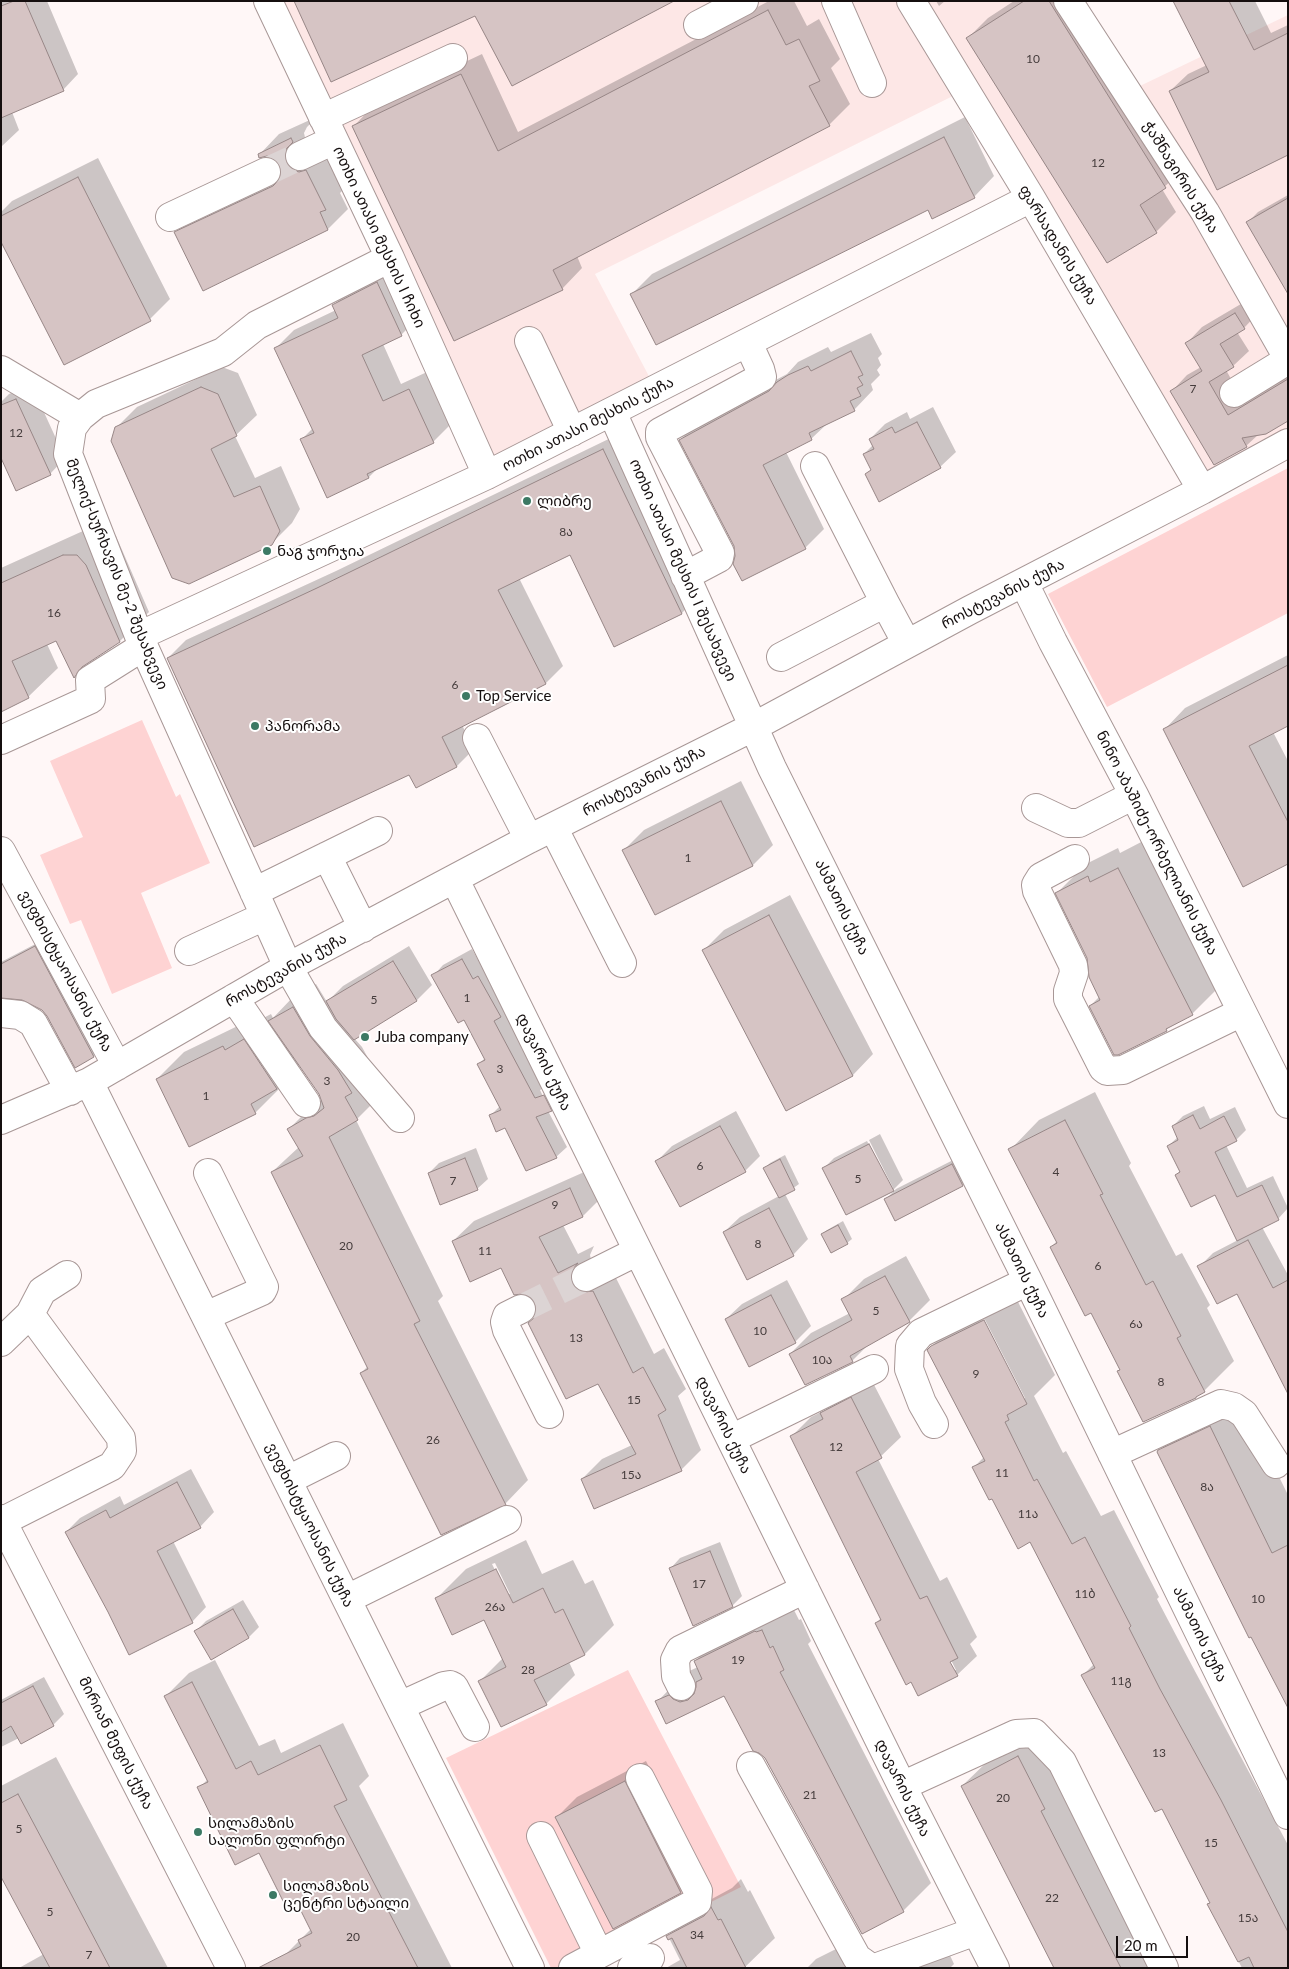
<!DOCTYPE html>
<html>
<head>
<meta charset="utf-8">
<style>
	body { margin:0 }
	#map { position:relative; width:1289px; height:1969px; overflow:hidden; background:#fff7f7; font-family:Lato,sans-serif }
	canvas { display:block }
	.frame { position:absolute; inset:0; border:2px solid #150f0f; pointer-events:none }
	.scale { position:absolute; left:1116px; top:1936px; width:72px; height:22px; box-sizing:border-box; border:2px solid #150f0f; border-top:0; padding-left:6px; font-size:15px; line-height:18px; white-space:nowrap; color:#150f0f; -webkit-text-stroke:4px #fff; paint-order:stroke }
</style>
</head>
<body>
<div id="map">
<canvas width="1289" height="1969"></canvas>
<div class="frame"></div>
<div class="scale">20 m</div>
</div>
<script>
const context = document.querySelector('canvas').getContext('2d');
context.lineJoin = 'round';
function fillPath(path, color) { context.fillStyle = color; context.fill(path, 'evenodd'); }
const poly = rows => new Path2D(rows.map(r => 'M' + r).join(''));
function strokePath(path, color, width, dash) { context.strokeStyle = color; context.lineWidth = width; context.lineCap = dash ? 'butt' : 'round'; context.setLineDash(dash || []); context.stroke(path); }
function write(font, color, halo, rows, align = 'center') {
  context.font = font + ' Lato,"Noto Sans Georgian",sans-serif'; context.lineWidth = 4; context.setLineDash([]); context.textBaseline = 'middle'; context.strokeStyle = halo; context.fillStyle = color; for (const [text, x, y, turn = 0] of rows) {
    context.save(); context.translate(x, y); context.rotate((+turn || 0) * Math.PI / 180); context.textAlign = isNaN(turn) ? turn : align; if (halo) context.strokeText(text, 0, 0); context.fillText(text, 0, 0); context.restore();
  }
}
const built = poly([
	[282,1,1055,1,1119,96,1288,15,1288,430,1208,472,977,84,595,274,652,382,492,457]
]);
const green = poly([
	[1288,468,1288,613,1107,707,1048,594],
	[142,720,176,797,180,794,210,863,141,893,172,968,112,994,81,920,70,924,40,855,83,837,50,761],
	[628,1670,741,1887,580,1968,551,1968,446,1758]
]);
const shadow = poly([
	[1,1,47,1,78,74,63,90,12,112,19,130,1,147],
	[769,1,794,1,807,26,819,19,840,59,831,68,850,104,829,125,577,256,582,268,562,289,354,126,374,105,482,54,518,132],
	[936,1,945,1,939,6],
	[1014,1,1082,1,1186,167,1162,189,1176,212,1156,232,968,38,988,18],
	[1174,1,1255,1,1271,33,1288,25,1288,154,1170,91,1188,74,1207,65],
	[965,117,994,176,974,197,928,208,632,294,652,274],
	[312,119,313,121,307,127,304,133,306,142,327,150,345,188,340,193,348,209,328,229,176,232,196,211,282,172,281,164,275,158,259,155,279,134],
	[98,158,170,299,150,319,1,240,1,212,12,201],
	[1288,195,1288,291,1248,222,1258,212],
	[395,265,419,317,401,335,383,344,401,384,427,372,451,424,433,442,378,468,369,477,328,496,302,439,313,428,276,348,294,330,336,310,334,305,352,287],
	[1251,298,1259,312,1244,328,1237,332,1249,351,1233,366,1226,370,1243,400,1288,374,1288,419,1259,434,1246,446,1172,391,1187,375,1201,367,1187,343,1202,327],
	[871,333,882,354,878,358,881,365,877,370,880,375,871,384,873,390,854,410,829,422,811,439,786,452,824,529,805,548,737,556,735,545,680,440,700,420,787,374,798,362,828,347,831,352],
	[222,367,238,373,257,415,235,436,255,478,281,466,300,509,292,523,271,544,116,428,137,407],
	[31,384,65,458,50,474,3,460,1,461,1,402,9,394],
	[933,407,956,452,940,467,866,474,872,469,864,454,873,445,870,439,885,424,907,412,910,419],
	[621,433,699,595,682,613,615,645,571,553,519,578,563,666,546,683,462,725,474,749,457,766,410,773,168,658,186,640,336,571],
	[94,526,107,526,116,536,149,612,120,641,91,659,74,676,57,639,47,644,58,668,28,697,1,710,1,568],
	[1288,655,1288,722,1273,732,1288,761,1288,863,1165,729,1185,708],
	[741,781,773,845,753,865,656,914,624,850,644,830],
	[1147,839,1221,985,1192,1014,1172,1024,1166,1030,1090,1006,1100,996,1088,958,1057,893,1086,864,1118,848,1120,853],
	[790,895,873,1054,853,1075,787,1109,704,950,724,930],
	[43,940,101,1048,94,1056,76,1066,48,1015,41,1008,22,998,1,996,1,962],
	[409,946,432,985,417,1000,354,1038,362,1047,374,1069,381,1095,356,1120,443,1296,438,1301,528,1480,505,1504,361,1373,368,1366,272,1172,299,1147,289,1129,312,1106,322,1100,320,1094,300,1064,281,1084,282,1086,255,1113,189,1145,157,1079,184,1052,250,1020,252,1024,271,1014,273,1018,293,997,316,984,327,1002,343,986],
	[472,949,484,970,489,967,510,1006,505,1012,545,1089,561,1100,548,1111,567,1147,556,1157,505,1127,491,1115,500,1106,479,1064,485,1058,464,1018,433,976,443,965],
	[542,1089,551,1107,548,1107,540,1090],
	[1095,1092,1131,1163,1129,1166,1176,1256,1182,1253,1210,1305,1207,1308,1234,1361,1204,1391,1121,1370,1091,1312,1051,1247,1057,1241,1010,1150,1039,1120],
	[1204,1106,1210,1119,1235,1107,1246,1130,1236,1140,1226,1145,1247,1188,1273,1176,1288,1208,1278,1219,1262,1227,1288,1275,1288,1364,1237,1292,1199,1267,1213,1253,1238,1240,1216,1194,1176,1175,1180,1171,1168,1146,1178,1137,1173,1126,1183,1116],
	[736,1111,760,1156,745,1171,657,1161,672,1146],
	[880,1134,903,1180,893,1190,824,1168,834,1158,867,1141,891,1188,893,1188,869,1140],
	[476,1148,488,1179,477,1189,429,1173,439,1163],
	[785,1155,799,1184,785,1194,808,1239,793,1255,724,1232,740,1217,779,1196,765,1168,770,1163],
	[963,1155,973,1175,962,1185,886,1199,896,1189],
	[591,1169,603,1196,583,1216,563,1225,578,1254,594,1246,590,1255,592,1264,613,1272,654,1354,664,1348,686,1389,678,1396,701,1450,681,1470,582,1479,602,1459,632,1445,598,1382,535,1317,538,1311,536,1301,502,1267,453,1241,474,1221],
	[843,1221,852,1239,847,1243,822,1234,827,1230],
	[906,1256,930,1300,909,1321,869,1344,852,1361,790,1354,811,1333,850,1313,843,1300,864,1279],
	[787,1280,811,1326,795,1342,726,1319,742,1304],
	[1013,1292,1055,1375,1034,1396,1063,1453,1066,1451,1101,1516,1114,1510,1159,1597,1157,1599,1189,1660,1288,1845,1288,1968,1242,1968,1209,1905,1211,1902,1162,1807,1083,1675,1094,1664,1030,1541,992,1497,974,1467,984,1457,932,1346,961,1317],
	[982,1314,1025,1398,1024,1400,980,1315],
	[871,1379,901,1437,878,1459,940,1581,947,1577,977,1637,970,1644,977,1656,957,1675,876,1623,881,1618,791,1437,811,1417,825,1410,841,1394],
	[949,1656,956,1670,953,1670,946,1657],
	[1240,1398,1288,1495,1288,1706,1159,1451,1189,1421],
	[191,1469,214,1512,200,1527,173,1541,206,1607,192,1622,66,1532,80,1518,120,1496,124,1505],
	[526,1540,542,1574,573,1560,585,1584,593,1580,614,1625,585,1654,569,1662,575,1675,546,1704,480,1681,503,1658,485,1618,436,1599,466,1569],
	[495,1563,510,1594,507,1594,492,1564],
	[720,1542,742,1596,732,1606,670,1569,680,1558],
	[243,1600,259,1627,249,1637,212,1658,196,1631,206,1621],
	[790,1602,799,1620,801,1619,811,1641,808,1644,931,1883,903,1911,766,1758,725,1694,666,1722,657,1702,685,1673,698,1667,695,1661,724,1633],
	[215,1660,259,1746,275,1739,281,1753,343,1723,369,1776,359,1786,452,1968,290,1968,284,1956,312,1928,296,1898,259,1851,199,1788,208,1779,166,1696,189,1673],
	[44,1677,64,1714,53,1725,21,1742,19,1738,1,1747,1,1700],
	[1048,1728,1174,1968,1055,1968,962,1786,992,1757],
	[56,1757,168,1968,19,1968,44,1954,4,1879,1,1880,1,1786],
	[646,1761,701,1871,681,1892,613,1927,556,1818,577,1797],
	[741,1879,748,1892,750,1890,775,1938,744,1968,666,1968,680,1960,668,1936,697,1907,732,1888],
	[844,1945,864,1968,807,1968,816,1959],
	[947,1949,954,1964,950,1968,897,1968]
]);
const building = poly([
	[14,1,25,1,64,91,1,118,1,6,14,1],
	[294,1,674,1,512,86,475,16,331,82,294,1],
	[1024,1,1049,1,1166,188,1140,205,1157,233,1107,263,966,38,1024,1],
	[1173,1,1229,1,1254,50,1288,33,1288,155,1217,190,1169,91,1209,72,1173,1],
	[768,10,786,45,799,39,820,81,809,86,830,126,553,270,563,290,454,341,352,126,461,74,498,151,768,10],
	[944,137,975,198,932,219,928,210,656,345,630,294,944,137],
	[291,138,293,142,287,148,285,154,286,162,292,169,299,172,306,170,326,210,320,212,328,230,203,291,174,232,273,186,278,181,281,174,280,165,274,159,267,156,259,158,258,154,291,138],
	[78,177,151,321,64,365,1,242,1,216,78,177],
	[1288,198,1288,294,1246,222,1288,198],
	[377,282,402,336,362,355,383,401,409,389,434,443,367,474,369,478,327,498,300,439,314,433,274,348,338,318,332,305,377,282],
	[1235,313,1245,329,1220,344,1234,367,1209,382,1228,415,1288,379,1288,421,1266,434,1242,438,1247,447,1214,465,1170,391,1202,371,1185,343,1235,313],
	[851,351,863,375,858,377,863,385,857,388,861,396,850,401,855,411,809,433,812,440,763,465,806,549,742,581,733,564,735,556,734,546,679,440,769,391,777,382,788,375,808,366,811,371,851,351],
	[201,387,218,394,237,436,211,449,234,497,260,486,280,531,272,545,189,584,172,578,111,441,115,427,201,387],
	[16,399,51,475,16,491,1,458,1,405,16,399],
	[917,422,941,468,879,502,865,474,871,470,863,454,874,449,869,439,892,427,895,433,917,422],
	[603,449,682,614,614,647,570,555,498,590,546,684,442,737,457,767,416,788,409,775,254,847,167,658,317,588,603,449],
	[63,555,77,555,86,565,120,642,82,667,74,678,56,641,12,661,29,698,1,712,1,583,63,555],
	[1288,665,1288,726,1249,746,1288,822,1288,864,1243,887,1163,729,1288,665],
	[721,801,753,866,655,915,622,850,721,801],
	[1118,868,1193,1015,1166,1029,1167,1031,1118,1055,1114,1055,1089,1006,1100,1000,1089,977,1087,958,1055,893,1088,876,1090,882,1118,868],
	[769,915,853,1076,786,1111,702,950,769,915],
	[35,946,94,1057,75,1068,47,1016,42,1010,22,1000,1,998,1,964,35,946],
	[462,959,473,979,478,976,501,1017,494,1021,535,1098,544,1095,552,1111,536,1117,557,1158,526,1171,505,1128,496,1132,489,1115,501,1110,477,1064,485,1060,464,1020,458,1023,431,975,462,959],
	[393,961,417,1001,354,1040,336,1019,326,1001,393,961],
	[293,1007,310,1036,338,1070,352,1093,345,1097,358,1120,329,1137,420,1321,414,1324,506,1505,441,1535,360,1373,368,1369,271,1172,303,1156,287,1129,306,1118,314,1116,324,1108,319,1094,268,1021,293,1007],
	[244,1039,277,1089,251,1104,256,1114,189,1147,156,1079,223,1046,225,1050,244,1039],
	[1193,1115,1200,1129,1224,1116,1237,1141,1215,1152,1237,1197,1262,1185,1279,1220,1237,1241,1215,1195,1191,1207,1175,1175,1180,1172,1167,1146,1178,1140,1172,1126,1193,1115],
	[1065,1120,1103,1194,1100,1195,1146,1285,1153,1281,1181,1336,1177,1338,1205,1392,1196,1397,1196,1398,1143,1422,1117,1371,1120,1370,1091,1313,1085,1316,1050,1247,1057,1243,1008,1149,1065,1120],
	[720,1126,746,1172,680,1207,655,1161,720,1126],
	[869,1144,894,1191,846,1215,822,1168,869,1144],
	[465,1158,478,1190,440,1205,428,1173,465,1158],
	[780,1159,795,1190,779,1198,763,1168,780,1159],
	[952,1164,963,1186,895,1221,884,1199,952,1164],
	[570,1188,583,1217,539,1237,558,1273,578,1263,573,1269,570,1276,572,1284,578,1290,585,1292,593,1291,633,1373,643,1367,666,1410,658,1415,682,1471,594,1509,581,1479,636,1454,598,1384,566,1399,528,1323,534,1318,536,1310,535,1302,529,1296,522,1294,514,1295,501,1268,470,1282,452,1241,570,1188],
	[769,1208,794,1256,747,1280,723,1232,769,1208],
	[838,1225,848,1244,831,1253,821,1234,838,1225],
	[1248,1240,1273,1288,1288,1280,1288,1394,1237,1294,1217,1304,1197,1266,1248,1240],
	[885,1276,910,1322,850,1356,853,1362,805,1385,789,1354,852,1320,841,1299,885,1276],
	[771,1295,796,1343,749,1367,725,1319,771,1295],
	[984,1320,1027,1404,1007,1415,1009,1420,1005,1422,1034,1481,1037,1479,1072,1544,1085,1537,1131,1626,1129,1628,1160,1689,1221,1800,1288,1932,1288,1968,1254,1968,1249,1957,1238,1962,1207,1904,1210,1903,1162,1809,1155,1812,1081,1675,1095,1668,1030,1542,1018,1549,992,1499,989,1500,972,1467,985,1461,927,1350,931,1346,984,1320],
	[851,1397,882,1458,856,1472,920,1599,927,1596,958,1658,950,1662,958,1676,918,1696,911,1682,906,1685,875,1623,881,1620,790,1436,823,1419,820,1413,851,1397],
	[1210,1426,1272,1553,1288,1545,1288,1708,1251,1637,1249,1638,1157,1452,1158,1450,1210,1426],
	[177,1482,201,1528,157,1551,193,1623,129,1655,108,1612,65,1532,106,1510,110,1518,177,1482],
	[710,1551,733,1607,693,1626,669,1568,710,1551],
	[496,1569,513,1603,543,1588,555,1613,563,1609,585,1655,534,1680,547,1705,501,1727,478,1681,506,1667,484,1620,452,1635,435,1598,496,1569],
	[233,1609,249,1638,211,1660,194,1631,233,1609],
	[762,1630,770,1648,773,1646,784,1670,780,1672,904,1912,862,1934,765,1758,759,1753,753,1751,724,1696,666,1724,655,1701,669,1695,673,1699,680,1702,688,1700,694,1694,696,1687,696,1682,702,1679,694,1661,755,1631,756,1632,762,1630],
	[192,1682,236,1769,251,1761,258,1775,320,1745,347,1800,334,1806,418,1968,258,1968,301,1946,298,1940,312,1933,295,1899,285,1905,259,1853,235,1865,197,1787,208,1782,164,1696,192,1682],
	[33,1686,54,1726,21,1744,11,1726,1,1732,1,1703,33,1686],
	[1018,1756,1045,1809,1041,1811,1121,1968,1054,1968,961,1786,1018,1756],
	[625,1781,681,1893,613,1929,555,1817,625,1781],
	[18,1794,51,1856,110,1968,50,1968,1,1877,1,1803,18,1794],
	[711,1907,718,1920,721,1919,746,1968,687,1968,672,1938,668,1940,666,1936,704,1916,711,1907]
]);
const minorTunnel = poly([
	[266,172,300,156],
	[521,1309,586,1277]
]);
const minor = poly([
	[268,1,390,258,487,475],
	[836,1,872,83],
	[911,1,1031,198,1202,490],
	[1068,1,1205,212,1288,358],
	[698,25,744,1],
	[323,118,453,58],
	[300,156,334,140],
	[170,217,266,172],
	[390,258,257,325,223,352,96,404,80,417,72,428,68,454,139,636,288,967,323,1028,400,1118],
	[529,341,572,432],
	[1,370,80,417],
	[1234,393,1288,360],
	[612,412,772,768,1028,1281,1288,1815],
	[815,466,885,603],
	[685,576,719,558,720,553,660,437,660,432,762,377,760,369,748,343],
	[1024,583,1053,642,1134,795,1288,1104],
	[139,636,487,475,1031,198],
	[781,657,885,603,907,644],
	[477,738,529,839],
	[1,740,91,699,90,680,144,646],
	[1036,808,1068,823,1079,823,1134,795],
	[553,827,622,963],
	[1,851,117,1066],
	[327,856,363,928],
	[1075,859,1041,877,1036,885,1037,891,1073,965,1074,973,1068,991,1068,999,1103,1068,1107,1071,1123,1070,1242,1012],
	[455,880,902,1786,995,1968],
	[254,892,378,831],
	[189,951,265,916],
	[234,998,306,1103],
	[1,1013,20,1015,33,1023,70,1091],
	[89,1082,530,1968],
	[1,1120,89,1082,288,967,529,839,753,727,970,610,1202,490,1288,443],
	[586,1277,638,1251],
	[521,1309,507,1316,505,1322,507,1330,549,1414],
	[206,1316,262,1291,264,1287,208,1173],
	[1,1342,30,1314,42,1291,67,1275],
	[934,1424,922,1403,909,1369,910,1346,921,1333,1028,1281],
	[731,1439,874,1369],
	[1112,1454,1221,1404,1234,1407,1244,1414,1276,1464],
	[288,1480,336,1456],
	[1,1522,112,1466,122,1451,121,1438,30,1314],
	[347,1599,507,1520],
	[681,1686,676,1676,675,1660,680,1650,805,1589],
	[400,1706,444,1686,450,1685,454,1687,475,1727],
	[751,1766,857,1958,871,1968],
	[902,1786,1016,1734,1034,1733,1062,1762,1164,1968],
	[541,1836,599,1954],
	[573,1968,697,1902,698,1891,640,1778],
	[632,1968,650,1958],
	[875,1968,976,1931]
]);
const major = poly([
	[1,1519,231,1968]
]);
const markers = [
	[527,501,5,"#3c7964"],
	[267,551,5,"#3c7964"],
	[466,696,5,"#3c7964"],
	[255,726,5,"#3c7964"],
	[365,1037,5,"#3c7964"],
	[198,1832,5,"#3c7964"],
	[273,1895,5,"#3c7964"]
];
const numberNames = [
	["10",1033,59],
	["12",1098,163],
	["7",1193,389],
	["12",16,433],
	["8ა",566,532],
	["16",54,613],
	["6",455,685],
	["1",688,858],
	["1",467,998],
	["5",374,1000],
	["3",500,1069],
	["3",327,1081],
	["1",206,1096],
	["6",700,1166],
	["4",1056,1172],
	["5",858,1179],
	["7",453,1181],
	["9",555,1205],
	["8",758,1244],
	["20",346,1246],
	["11",485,1251],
	["6",1098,1266],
	["5",876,1311],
	["6ა",1136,1324],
	["10",760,1331],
	["13",576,1338],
	["10ა",822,1360],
	["9",976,1374],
	["8",1161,1382],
	["15",634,1400],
	["26",433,1440],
	["12",836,1447],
	["11",1002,1473],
	["15ა",631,1475],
	["8ა",1207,1487],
	["11ა",1028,1514],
	["17",699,1584],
	["11ბ",1085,1594],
	["10",1258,1599],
	["26ა",495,1607],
	["19",738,1660],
	["28",528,1670],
	["11გ",1121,1681],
	["13",1159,1753],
	["21",810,1795],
	["20",1003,1798],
	["5",19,1829],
	["15",1211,1843],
	["22",1052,1898],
	["5",50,1912],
	["15ა",1248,1918],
	["34",697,1935],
	["20",353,1937],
	["7",89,1955]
];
const streetNames = [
	["ჭაშნაგირის ქუჩა",1181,177,58],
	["ოთხი ათასი მესხის I ჩიხი",379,237,65],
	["ფარსადანის ქუჩა",1058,245,59],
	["ოთხი ათასი მესხის ქუჩა",588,424,-27],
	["ოთხი ათასი მესხის I შესახვევი",683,570,66],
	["მელიქ-სურხავის მე-2 შესახვევი",117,574,68],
	["როსტევანის ქუჩა",1003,594,-27],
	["როსტევანის ქუჩა",644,781,-27],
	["ნინო აბაშიძე-ორბელიანის ქუჩა",1157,843,63],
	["ასმათის ქუჩა",842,907,64],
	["როსტევანის ქუჩა",286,970,-29],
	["ვეფხისტყაოსანის ქუჩა",66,971,62],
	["დავარის ქუჩა",544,1062,64],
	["ასმათის ქუჩა",1022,1270,64],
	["დავარის ქუჩა",724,1425,64],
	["ვეფხისტყაოსანის ქუჩა",310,1525,64],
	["ასმათის ქუჩა",1200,1634,64],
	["მირიან მეფის ქუჩა",116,1743,63],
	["დავარის ქუჩა",903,1788,64]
];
const poiNames = [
	["ლიბრე",537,501],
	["ნაგ ჯორჯია",277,551],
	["Top Service",476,696],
	["პანორამა",265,726],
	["Juba company",375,1037],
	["სილამაზის",208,1823],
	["სალონი ფლირტი",208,1840],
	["სილამაზის",283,1886],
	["ცენტრი სტაილი",283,1903]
];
fillPath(built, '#fde7e6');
fillPath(green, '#fed3d3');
fillPath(shadow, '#0003');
fillPath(building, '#d6c4c4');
strokePath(building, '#978686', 1);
strokePath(minorTunnel, '#dcd4d4', 28, [28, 14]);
strokePath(minor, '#a89796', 30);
strokePath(major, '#a89796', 30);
strokePath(minor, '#fff', 28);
strokePath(major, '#fff', 28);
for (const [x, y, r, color] of markers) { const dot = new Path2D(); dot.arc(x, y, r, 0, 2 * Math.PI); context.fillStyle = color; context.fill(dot); strokePath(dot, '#fff', 2); }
write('12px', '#453c3c', null, numberNames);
write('15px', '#150f0f', '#fff', streetNames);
write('15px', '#150f0f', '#fff', poiNames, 'left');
</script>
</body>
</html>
